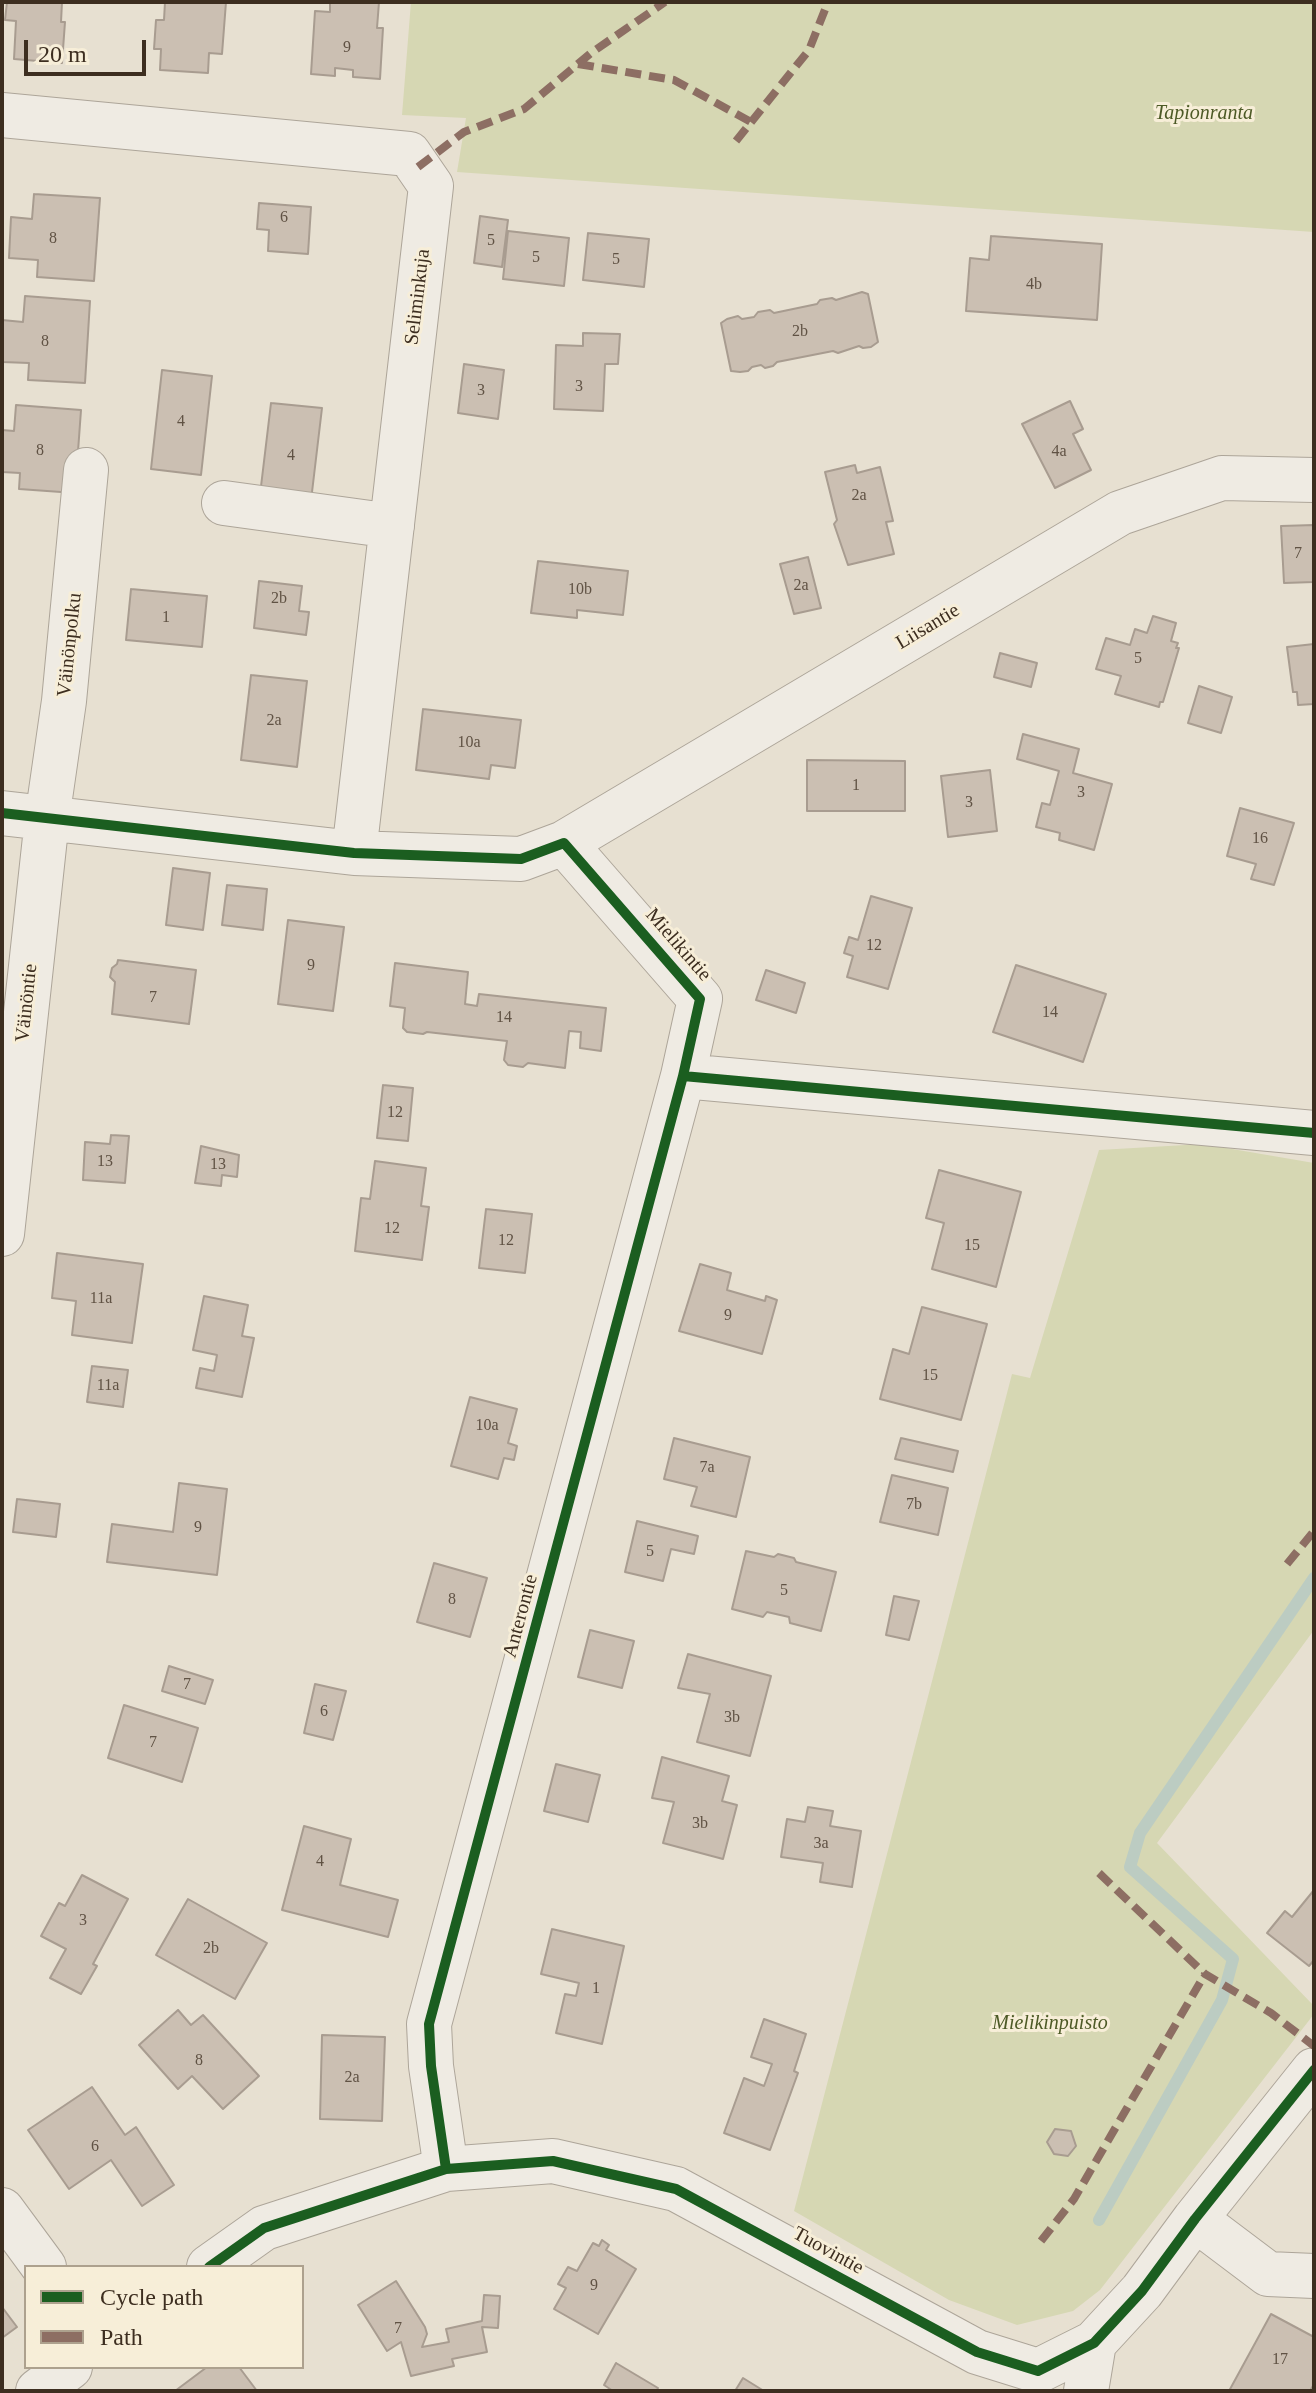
<!DOCTYPE html>
<html>
<head>
<meta charset="utf-8">
<style>
	body { margin:0 }
	#map { position:relative; width:1316px; height:2393px; overflow:hidden; background:#e7e0d1; font-family:Georgia,serif }
	canvas { display:block }
	.frame { position:absolute; inset:0; border:4px solid #3d2e20; pointer-events:none }
	.legend { position:absolute; left:24px; top:2265px; width:280px; height:104px; box-sizing:border-box; background:#f7eed8; border:2px solid #ada18e; margin:0; padding:10px 14px; list-style:none; font-size:24px; color:#3d2e20 }
	.legend li { display:flex; align-items:center; gap:16px; height:40px }
	.legend b { width:40px; border:2px solid #ada18e }
	.scale { position:absolute; left:24px; top:40px; width:122px; height:36px; box-sizing:border-box; border:4px solid #3d2e20; border-top:0; padding-left:10px; font-size:24px; line-height:28px; white-space:nowrap; color:#3d2e20; -webkit-text-stroke:6px #f7eed8; paint-order:stroke }
</style>
</head>
<body>
<div id="map">
<canvas width="1316" height="2393"></canvas>
<div class="frame"></div>
<ul class="legend">
<li><b style="height:10px;background:#1b5e20"></b>Cycle path</li>
<li><b style="height:10px;background:#8d6e63"></b>Path</li>
</ul>
<div class="scale">20 m</div>
</div>
<script>
const context = document.querySelector('canvas').getContext('2d');
context.lineJoin = 'round';
function fillPath(path, color) { context.fillStyle = color; context.fill(path, 'evenodd'); }
const poly = rows => new Path2D(rows.map(r => 'M' + r).join(''));
function strokePath(path, color, width, dash) { context.strokeStyle = color; context.lineWidth = width; context.lineCap = dash ? 'butt' : 'round'; context.setLineDash(dash || []); context.stroke(path); }
function write(font, color, halo, rows, align = 'center') {
  context.font = font + ' Georgia,serif'; context.lineWidth = 6; context.setLineDash([]); context.textBaseline = 'middle'; context.strokeStyle = halo; context.fillStyle = color; for (const [text, x, y, turn = 0] of rows) {
    context.save(); context.translate(x, y); context.rotate((+turn || 0) * Math.PI / 180); context.textAlign = isNaN(turn) ? turn : align; if (halo) context.strokeText(text, 0, 0); context.fillText(text, 0, 0); context.restore();
  }
}
const green = poly([
	[411,2,1314,2,1314,232,457,172,466,118,402,115],
	[1203,1144,1314,1163,1314,1630,1157,1843,1314,2006,1314,2014,1100,2290,1073,2311,1017,2325,949,2300,794,2211,1012,1374,1030,1378,1099,1150]
]);
const stream = poly([
	[1099,2220,1222,2000,1233,1959,1130,1867,1140,1833,1314,1578]
]);
const building = poly([
	[7,2,62,2,61,22,65,22,62,63,14,59,16,21,5,20,7,2],
	[165,2,226,2,222,54,209,53,208,73,160,70,161,49,154,49,156,20,164,20,165,2],
	[330,2,379,2,377,28,383,28,380,79,353,77,353,70,335,68,335,76,311,74,315,11,330,12,330,2],
	[34,194,100,198,94,281,37,277,38,260,9,258,11,217,32,219,34,194],
	[259,203,311,207,308,254,268,251,269,230,257,229,259,203],
	[480,216,508,220,502,267,474,263,480,216],
	[508,231,569,238,564,286,503,279,508,231],
	[588,233,649,239,644,287,583,280,588,233],
	[991,236,1102,244,1097,320,966,311,970,258,989,260,991,236],
	[862,292,868,294,878,342,871,347,863,348,859,346,838,353,833,351,777,362,773,366,765,368,761,365,752,367,748,371,740,372,731,371,721,323,727,319,738,316,742,319,754,317,758,312,770,310,774,313,817,304,820,300,832,298,836,300,862,292],
	[25,296,90,301,85,383,28,380,29,363,2,362,2,320,23,322,25,296],
	[583,333,620,334,618,364,605,364,603,411,554,409,556,345,583,346,583,333],
	[464,364,504,370,498,419,458,413,464,364],
	[162,370,212,376,201,475,151,469,162,370],
	[1070,401,1083,429,1073,434,1091,470,1055,488,1022,424,1070,401],
	[271,403,322,408,310,509,259,503,271,403],
	[16,405,81,410,75,493,19,489,20,473,2,472,2,430,14,431,16,405],
	[855,465,857,473,880,467,893,521,886,522,894,554,848,565,834,524,837,520,825,472,855,465],
	[1314,525,1314,582,1284,583,1281,526,1314,525],
	[808,557,821,608,794,614,780,564,808,557],
	[538,561,628,571,623,615,577,610,577,618,531,613,538,561],
	[259,581,302,586,299,611,309,612,306,635,254,628,259,581],
	[131,589,207,596,202,647,126,640,131,589],
	[1153,616,1176,623,1171,641,1178,643,1176,648,1179,648,1163,702,1160,702,1159,707,1115,694,1121,676,1096,669,1106,638,1130,645,1135,629,1147,633,1153,616],
	[1314,644,1314,704,1298,705,1297,692,1293,692,1287,647,1314,644],
	[1000,653,1037,663,1031,687,994,677,1000,653],
	[251,675,307,681,297,767,241,760,251,675],
	[1199,686,1232,697,1221,733,1188,723,1199,686],
	[423,709,521,720,515,768,491,765,489,779,416,770,423,709],
	[1023,734,1079,749,1073,773,1112,784,1094,850,1059,840,1060,833,1036,827,1042,803,1050,805,1059,771,1017,759,1023,734],
	[807,760,905,761,905,811,807,811,807,760],
	[990,770,997,831,948,837,941,776,990,770],
	[1240,808,1294,823,1274,885,1251,879,1256,864,1227,856,1240,808],
	[173,868,210,873,203,930,166,925,173,868],
	[227,885,267,889,263,930,222,925,227,885],
	[871,896,912,908,888,989,847,977,853,956,844,953,849,937,858,940,871,896],
	[288,920,344,927,333,1011,278,1004,288,920],
	[118,960,196,970,189,1024,112,1014,115,982,110,977,112,968,117,964,118,960],
	[395,963,468,972,465,1004,477,1006,479,994,606,1008,601,1051,580,1048,581,1032,569,1031,565,1068,528,1063,523,1067,508,1065,504,1060,507,1041,427,1032,423,1034,407,1032,403,1028,405,1008,390,1006,395,963],
	[1016,965,1106,994,1083,1062,993,1032,1016,965],
	[766,970,805,983,796,1013,756,1000,766,970],
	[383,1085,413,1088,408,1141,377,1138,383,1085],
	[111,1135,129,1136,125,1183,83,1180,85,1142,110,1144,111,1135],
	[201,1146,239,1155,237,1177,222,1175,221,1186,195,1183,201,1146],
	[375,1161,426,1168,421,1206,429,1207,422,1260,355,1251,361,1198,370,1199,375,1161],
	[939,1170,1021,1192,996,1287,932,1269,944,1223,926,1218,939,1170],
	[486,1209,532,1214,525,1273,479,1268,486,1209],
	[57,1253,143,1264,132,1343,72,1335,76,1301,52,1298,57,1253],
	[700,1264,731,1273,727,1290,765,1301,766,1296,777,1300,762,1354,679,1331,700,1264],
	[204,1296,248,1305,242,1336,254,1338,242,1397,196,1388,200,1368,214,1371,217,1355,193,1350,204,1296],
	[922,1307,987,1324,961,1420,880,1399,893,1349,909,1354,922,1307],
	[92,1366,128,1370,123,1407,87,1402,92,1366],
	[470,1397,517,1409,508,1443,517,1446,514,1460,504,1458,498,1479,451,1466,470,1397],
	[674,1438,750,1457,736,1517,691,1506,697,1487,664,1479,674,1438],
	[901,1438,958,1451,953,1472,895,1459,901,1438],
	[892,1475,948,1488,938,1535,880,1522,892,1475],
	[179,1483,227,1489,217,1575,107,1562,112,1524,173,1532,179,1483],
	[17,1499,60,1504,56,1537,13,1532,17,1499],
	[637,1521,698,1536,694,1554,671,1549,663,1581,625,1572,637,1521],
	[746,1551,774,1557,778,1554,794,1558,796,1562,836,1572,821,1631,790,1623,789,1617,767,1612,763,1617,732,1609,746,1551],
	[434,1563,487,1578,470,1637,417,1622,434,1563],
	[894,1596,919,1601,909,1640,886,1635,894,1596],
	[590,1630,634,1641,622,1688,578,1677,590,1630],
	[688,1654,771,1676,750,1756,697,1742,710,1694,678,1688,688,1654],
	[169,1666,213,1680,205,1704,162,1691,169,1666],
	[315,1684,346,1691,333,1740,304,1733,315,1684],
	[124,1705,198,1728,182,1782,108,1758,124,1705],
	[662,1757,729,1776,722,1801,737,1805,723,1859,663,1843,674,1802,652,1798,662,1757],
	[556,1764,600,1775,588,1822,544,1811,556,1764],
	[808,1807,833,1811,830,1826,861,1831,852,1887,820,1882,823,1863,781,1857,787,1819,805,1822,808,1807],
	[304,1826,351,1839,340,1885,398,1900,388,1937,282,1910,304,1826],
	[82,1875,128,1899,93,1964,97,1966,81,1994,50,1978,66,1949,41,1936,59,1903,65,1906,82,1875],
	[1314,1890,1314,1960,1309,1966,1267,1933,1285,1911,1292,1917,1314,1890],
	[188,1899,267,1943,235,1999,156,1955,188,1899],
	[552,1929,624,1946,602,2044,556,2033,565,1994,576,1996,579,1983,541,1974,552,1929],
	[178,2010,191,2025,203,2015,259,2076,223,2109,192,2076,178,2089,139,2045,178,2010],
	[764,2019,806,2034,794,2071,798,2073,770,2150,724,2133,744,2078,764,2086,772,2064,751,2057,764,2019],
	[322,2035,385,2037,382,2121,320,2119,322,2035],
	[92,2087,125,2135,136,2127,174,2185,142,2206,111,2160,69,2189,28,2130,92,2087],
	[1055,2129,1071,2131,1076,2146,1068,2156,1054,2154,1047,2142,1055,2129],
	[602,2240,609,2245,606,2250,636,2269,598,2334,554,2309,566,2288,558,2284,568,2267,577,2271,593,2243,599,2246,602,2240],
	[396,2281,425,2327,427,2334,422,2347,449,2342,446,2329,482,2321,484,2295,500,2296,498,2328,482,2327,487,2352,452,2359,454,2366,411,2376,401,2342,387,2351,358,2305,396,2281],
	[2,2307,17,2327,2,2338,2,2307],
	[1271,2314,1314,2337,1314,2384,1310,2391,1229,2391,1271,2314],
	[616,2363,658,2388,656,2391,613,2391,604,2385,616,2363],
	[207,2367,239,2367,257,2391,175,2391,207,2367],
	[743,2378,764,2391,735,2391,743,2378]
]);
const minor = poly([
	[2,115,409,154,431,186,354,853],
	[224,503,392,526],
	[2,813,354,853,521,859,564,843,700,999,683,1076,1314,1133],
	[564,843,1120,513,1222,478,1314,480],
	[2,1234,47,819,64,701,86,470],
	[446,2169,431,2066,429,2024,683,1076],
	[2,2210,44,2267],
	[1195,2219,1268,2274,1314,2276],
	[209,2267,264,2228,446,2169,553,2161,676,2189,977,2352,1038,2371,1094,2343,1142,2291,1195,2219,1314,2070],
	[38,2391,70,2367],
	[1086,2391,1094,2343]
]);
const quiet = poly([
	[578,64,674,80,751,122],
	[736,141,809,50,828,2],
	[418,167,464,132,524,109,591,53,665,2],
	[1287,1564,1314,1531],
	[1099,1873,1205,1974,1271,2013,1314,2046],
	[1041,2241,1074,2199,1205,1974]
]);
const cycleway = poly([
	[2,813,354,853,521,859,564,843,700,999,683,1076,1314,1133],
	[446,2169,431,2066,429,2024,683,1076],
	[209,2267,264,2228,446,2169,553,2161,676,2189,977,2352,1038,2371,1094,2343,1142,2291,1195,2219,1314,2070]
]);
const numberNames = [
	["9",347,48],
	["6",284,218],
	["8",53,239],
	["5",491,241],
	["5",536,258],
	["5",616,260],
	["4b",1034,285],
	["2b",800,332],
	["8",45,342],
	["3",579,387],
	["3",481,391],
	["4",181,422],
	["8",40,451],
	["4a",1059,452],
	["4",291,456],
	["2a",859,496],
	["7",1298,554],
	["2a",801,586],
	["10b",580,590],
	["2b",279,599],
	["1",166,618],
	["5",1138,659],
	["2a",274,721],
	["10a",469,743],
	["1",856,786],
	["3",1081,793],
	["3",969,803],
	["16",1260,839],
	["12",874,946],
	["9",311,966],
	["7",153,998],
	["14",1050,1013],
	["14",504,1018],
	["12",395,1113],
	["13",105,1162],
	["13",218,1165],
	["12",392,1229],
	["12",506,1241],
	["15",972,1246],
	["11a",101,1299],
	["9",728,1316],
	["15",930,1376],
	["11a",108,1386],
	["10a",487,1426],
	["7a",707,1468],
	["7b",914,1505],
	["9",198,1528],
	["5",650,1552],
	["5",784,1591],
	["8",452,1600],
	["7",187,1685],
	["6",324,1712],
	["3b",732,1718],
	["7",153,1743],
	["3b",700,1824],
	["3a",821,1844],
	["4",320,1862],
	["3",83,1921],
	["2b",211,1949],
	["1",596,1989],
	["8",199,2061],
	["2a",352,2078],
	["6",95,2147],
	["9",594,2286],
	["7",398,2329],
	["17",1280,2360]
];
const parkNames = [
	["Tapionranta",1204,114],
	["Mielikinpuisto",1050,2024]
];
const streetNames = [
	["Seliminkuja",418,297,-83],
	["Liisantie",928,627,-31],
	["Väinönpolku",70,645,-84],
	["Mielikintie",678,945,49],
	["Väinöntie",27,1003,-84],
	["Anterontie",521,1616,-75],
	["Tuovintie",828,2251,29]
];
fillPath(green, '#d6d7b3');
strokePath(stream, '#bcccc2', 12);
fillPath(building, '#cbbfb2');
strokePath(building, '#a89c90', 2);
strokePath(minor, '#ada599', 46);
strokePath(minor, '#efebe3', 44);
strokePath(quiet, '#8d6e63', 8, [16, 8]);
strokePath(cycleway, '#1b5e20', 10);
write('16px', '#605244', null, numberNames);
write('italic 20px', '#4d5a26', '#f7eed8', parkNames);
write('20px', '#3d2e20', '#f7eed8', streetNames);
</script>
</body>
</html>
